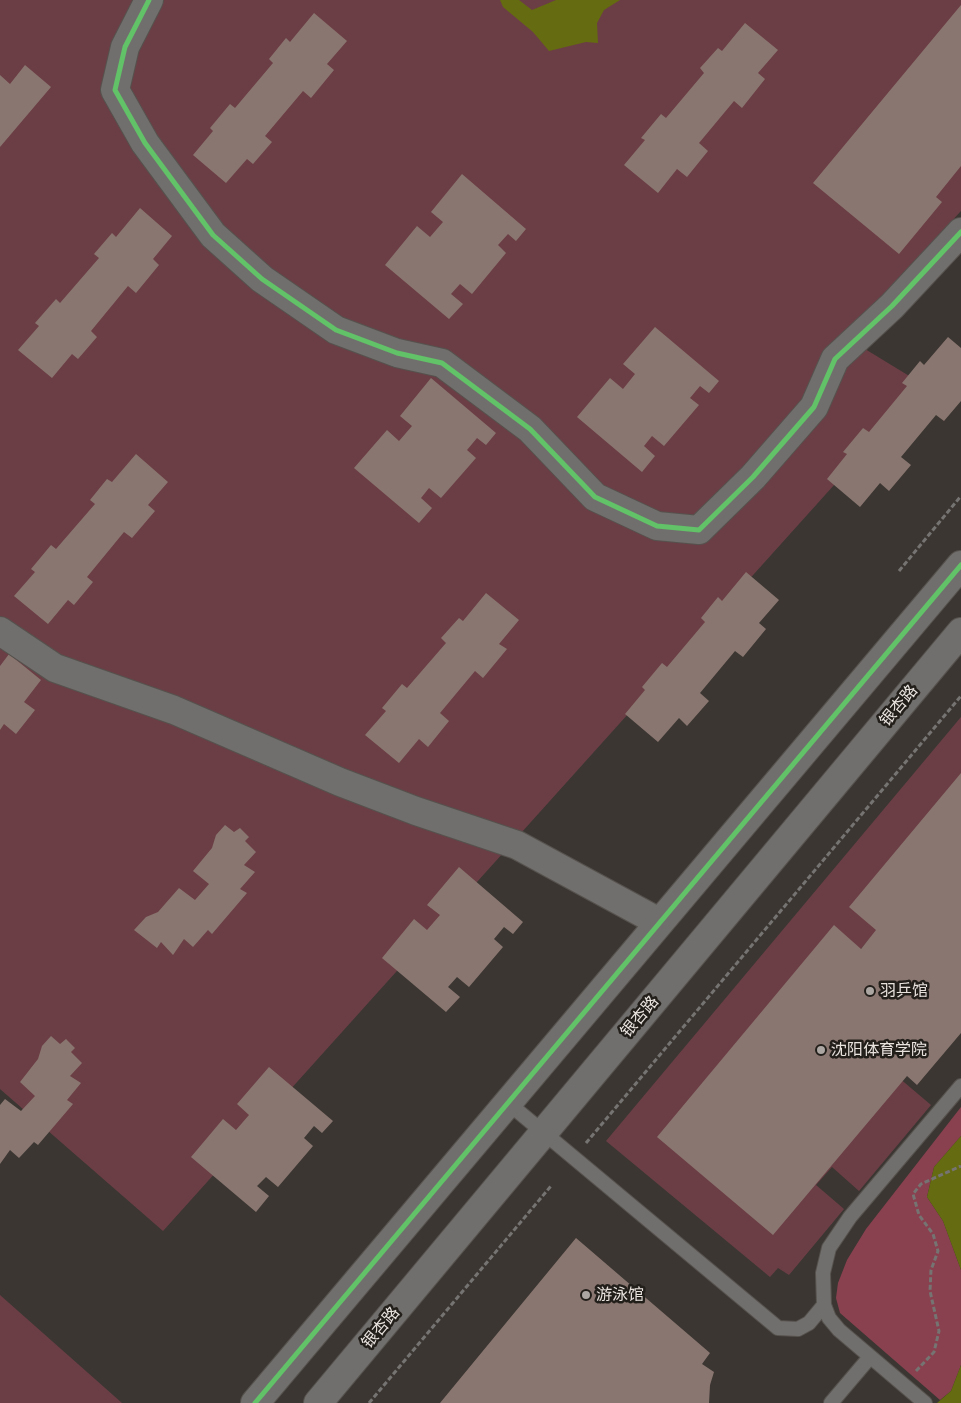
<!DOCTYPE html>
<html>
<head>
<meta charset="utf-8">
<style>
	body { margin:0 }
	canvas { display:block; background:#3b3632 }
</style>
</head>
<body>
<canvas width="961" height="1403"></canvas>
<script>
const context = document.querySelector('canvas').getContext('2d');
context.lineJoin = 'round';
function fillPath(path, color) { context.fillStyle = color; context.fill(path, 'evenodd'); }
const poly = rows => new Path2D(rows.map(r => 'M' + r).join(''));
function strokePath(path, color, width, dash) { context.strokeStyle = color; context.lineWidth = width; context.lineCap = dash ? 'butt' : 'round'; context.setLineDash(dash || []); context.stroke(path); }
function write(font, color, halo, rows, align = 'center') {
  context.font = font + ' "IBM Plex Sans","Noto Sans SC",sans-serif'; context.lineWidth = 5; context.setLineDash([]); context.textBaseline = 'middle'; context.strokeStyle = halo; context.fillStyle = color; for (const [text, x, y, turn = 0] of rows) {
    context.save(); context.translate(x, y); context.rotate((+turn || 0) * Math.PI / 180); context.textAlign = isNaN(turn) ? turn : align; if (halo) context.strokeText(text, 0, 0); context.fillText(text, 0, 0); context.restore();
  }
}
const green = poly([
	[0,0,961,0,961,211,854,326,865,349,924,385,163,1231,0,1089],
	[961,717,961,905,924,875,813,1005,931,1105,859,1191,832,1167,816,1185,844,1209,789,1275,778,1268,770,1277,606,1141],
	[0,1295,122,1403,0,1403]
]);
const forest = poly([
	[961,1107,961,1136,934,1167,927,1197,943,1221,961,1270,961,1365,951,1391,940,1400,840,1313,836,1298,838,1283,847,1260,866,1229]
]);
const water = poly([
	[500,0,519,0,532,10,556,0,620,0,604,10,597,23,598,43,586,42,549,51,533,32,503,7],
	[961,1136,961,1270,943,1221,927,1197,934,1167],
	[961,1365,961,1403,937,1403,951,1391]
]);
const building = poly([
	[961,5,961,166,936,197,942,202,899,254,813,183],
	[314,13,347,41,327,64,334,70,311,98,303,91,265,136,272,142,253,164,247,159,226,183,193,155,213,131,210,128,230,104,235,108,273,63,269,59,286,38,290,42],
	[745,23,778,50,758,73,765,79,742,108,734,101,699,143,708,151,687,177,677,169,658,193,624,165,645,140,641,138,661,114,666,118,704,73,700,68,718,48,722,51],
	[25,65,51,87,0,147,0,75,10,84],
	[462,174,526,229,516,241,508,234,498,245,506,253,472,294,460,284,451,294,463,304,449,319,385,265,417,226,430,237,443,222,431,212],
	[140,208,172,236,153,259,159,265,136,293,128,286,91,331,97,337,78,359,72,354,52,378,18,350,39,326,35,323,56,299,60,303,99,258,94,254,112,233,116,237],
	[655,327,719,381,709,393,700,386,690,398,699,405,664,446,652,436,644,446,655,456,642,472,577,417,610,378,623,389,635,374,623,364],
	[948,337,961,348,961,401,944,421,936,415,901,457,911,465,889,491,880,483,860,507,827,479,847,454,843,452,863,428,869,432,907,386,902,383,920,361,924,365],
	[431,378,496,433,486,445,477,438,467,450,476,458,441,498,429,488,421,498,432,508,419,523,354,468,387,430,399,441,412,426,400,416],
	[136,454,168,482,148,505,155,511,132,538,124,532,87,577,93,582,74,605,68,600,48,624,14,596,35,572,31,569,51,545,56,549,95,504,90,500,107,479,112,482],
	[746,572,779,600,759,623,766,629,743,657,735,651,700,693,709,701,687,726,679,718,658,742,625,714,645,690,642,687,662,663,667,667,705,622,701,618,718,597,722,601],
	[486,593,519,620,499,644,507,649,483,678,475,671,440,713,449,721,428,747,419,739,399,763,365,735,386,711,382,708,402,684,407,688,446,643,441,638,459,618,463,621],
	[9,654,41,680,24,702,35,710,16,734,4,724,0,730,0,666],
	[961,773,961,1033,917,1085,907,1076,773,1235,657,1137,834,925,861,949,876,930,849,907],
	[225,825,234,832,240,828,249,837,245,841,256,852,244,865,255,872,240,889,247,893,212,934,208,930,193,947,184,939,173,955,161,942,157,948,134,930,146,917,158,912,179,888,195,900,209,884,193,871,212,848,216,835],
	[459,867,523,922,513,934,504,927,494,939,503,947,469,987,457,977,448,987,460,997,446,1012,382,958,414,919,427,930,440,915,427,905],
	[51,1036,60,1044,66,1039,75,1048,71,1052,82,1063,70,1076,81,1083,67,1100,73,1104,38,1145,34,1142,19,1158,10,1150,0,1164,0,1105,5,1099,21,1111,35,1096,20,1082,38,1059,42,1046],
	[269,1067,333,1121,322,1133,314,1126,304,1138,313,1146,278,1187,266,1177,257,1186,269,1196,256,1212,191,1157,223,1119,236,1130,249,1115,237,1104],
	[576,1238,710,1353,702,1364,714,1372,710,1385,709,1403,440,1403]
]);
const path = poly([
	[899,571,961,496],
	[586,1143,961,696],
	[916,1371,934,1352,939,1331,930,1291,931,1270,938,1251,933,1234,919,1215,913,1194,921,1184,961,1166],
	[369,1403,551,1186]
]);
const service = poly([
	[507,1102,778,1328,798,1329,809,1323,824,1305],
	[831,1403,870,1357],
	[925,1403,839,1330,829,1318,824,1305,823,1273,829,1248,850,1217,961,1086]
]);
const minor = poly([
	[149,0,125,47,115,90,145,143,213,235,262,279,336,330,397,353,442,363,530,429,595,497,657,526,699,530,753,477,814,407,835,359,892,306,961,232],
	[0,631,55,668,174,710,340,782,416,811,517,845,659,922]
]);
const tertiary = poly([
	[255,1403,961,565],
	[318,1403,961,632]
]);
const cycleway = poly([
	[149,0,125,47,115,90,145,143,213,235,262,279,336,330,397,353,442,363,530,429,595,497,657,526,699,530,753,477,814,407,835,359,892,306,961,232],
	[255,1403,961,565]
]);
const markers = [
	[870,991,5,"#aca6a2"],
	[821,1050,5,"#aca6a2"],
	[586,1295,5,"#aca6a2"]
];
const streetNames = [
	["银杏路",899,706,-50],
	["银杏路",640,1017,-50],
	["银杏路",381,1328,-50]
];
const poiNames = [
	["羽乒馆",880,991],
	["沈阳体育学院",831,1050],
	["游泳馆",596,1295]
];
fillPath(green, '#6b3e45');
fillPath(forest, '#89404f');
fillPath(water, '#656b10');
fillPath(building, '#8a7670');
strokePath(service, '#56524e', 16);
strokePath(minor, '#56524e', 30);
strokePath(tertiary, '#56524e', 30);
strokePath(path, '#767472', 3, [5, 2.5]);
strokePath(service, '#716f6d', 14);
strokePath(minor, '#716f6d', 28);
strokePath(tertiary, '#716f6d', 28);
strokePath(cycleway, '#61c268', 5);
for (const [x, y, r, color] of markers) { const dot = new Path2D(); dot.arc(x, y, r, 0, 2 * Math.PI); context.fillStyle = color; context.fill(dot); strokePath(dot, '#221e1a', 2); }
write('16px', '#e9e3de', '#221e1a', streetNames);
write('16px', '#e9e3de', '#221e1a', poiNames, 'left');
</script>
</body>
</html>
